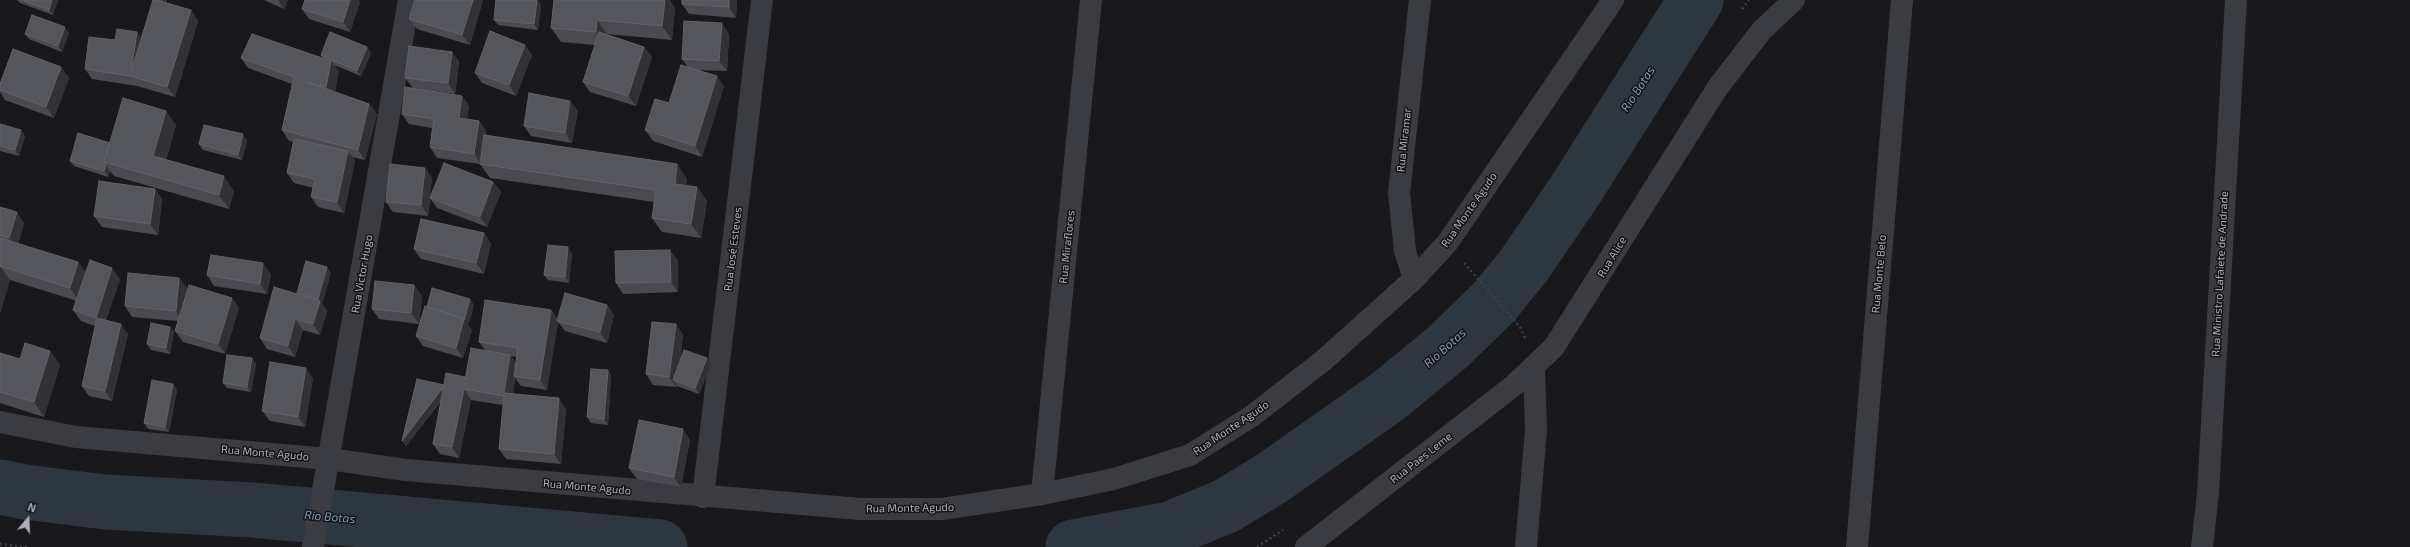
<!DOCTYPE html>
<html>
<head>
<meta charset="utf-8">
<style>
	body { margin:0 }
	#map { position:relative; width:2410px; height:547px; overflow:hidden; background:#19191b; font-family:"Exo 2",sans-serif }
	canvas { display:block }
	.north { position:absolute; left:8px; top:499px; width:40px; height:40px; -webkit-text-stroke:3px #141416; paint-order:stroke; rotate:19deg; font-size:11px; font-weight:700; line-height:16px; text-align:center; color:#abaebb }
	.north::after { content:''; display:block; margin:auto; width:14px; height:18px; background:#abaebb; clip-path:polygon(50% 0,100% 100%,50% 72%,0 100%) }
</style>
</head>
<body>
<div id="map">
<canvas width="2410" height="547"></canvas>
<div class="north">N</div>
</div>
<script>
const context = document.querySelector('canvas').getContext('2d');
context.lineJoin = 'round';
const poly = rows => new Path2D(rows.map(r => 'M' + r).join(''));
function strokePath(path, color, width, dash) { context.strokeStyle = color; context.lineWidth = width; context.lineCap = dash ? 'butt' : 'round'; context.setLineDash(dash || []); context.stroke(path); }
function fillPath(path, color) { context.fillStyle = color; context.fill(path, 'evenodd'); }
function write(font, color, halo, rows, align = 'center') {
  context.font = font + ' "Exo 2",sans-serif'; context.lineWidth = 3; context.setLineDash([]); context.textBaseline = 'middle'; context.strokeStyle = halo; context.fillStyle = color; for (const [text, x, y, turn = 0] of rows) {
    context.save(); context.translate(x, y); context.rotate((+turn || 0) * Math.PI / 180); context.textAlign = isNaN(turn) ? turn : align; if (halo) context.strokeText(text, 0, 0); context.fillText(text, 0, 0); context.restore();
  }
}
const river = poly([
	[0,487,25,492,105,502,252,510,660,547],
	[1073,547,1170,529,1226,506,1272,478,1387,397,1448,347,1495,301,1525,264,1576,189,1696,0]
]);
const path = poly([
	[1742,9,1749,0],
	[1464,263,1520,327,1525,338],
	[0,544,27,547],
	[1257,547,1283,530]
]);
const minor = poly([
	[1414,279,1405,251,1399,193,1420,0],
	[0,422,76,437,329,459,406,470,860,509,942,509,1042,494,1114,479,1190,455,1252,416,1324,360,1414,279,1448,242,1613,0],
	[1042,494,1091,0],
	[703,497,762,0],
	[313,547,409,0],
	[1306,547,1513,386,1554,347,1718,87,1762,30,1794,0],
	[1526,547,1536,430,1534,367],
	[1857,547,1902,0],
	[2202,547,2208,493,2236,0]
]);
const wall = poly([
	[17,0,58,0,53,15,20,3],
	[151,0,167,0,166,3,191,10,198,21,175,97,137,86,92,79,85,69,115,40,137,32,141,38,153,1],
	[264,0,288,0,284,9],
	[305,0,358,0,360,2,350,32,309,19,302,9],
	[415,0,483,0,470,45,417,29,409,19],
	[496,0,537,0,541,5,538,30,498,25,494,20],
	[554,0,675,8,672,40,607,34,607,35,644,47,652,57,636,106,590,92,583,82,595,45,561,42,551,28],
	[737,0,736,18,689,14,682,4],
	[69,33,62,52,29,39,25,34],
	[729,34,727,71,698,70,724,86,702,157,653,141,645,130,669,103,687,66,682,59],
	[525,45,532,55,516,96,482,83,475,73],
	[367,47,371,53,361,76,334,65,339,71,335,92,369,104,377,114,365,160,352,157,355,161,344,213,318,207,311,197,313,188,294,183,287,173,294,142,289,141,282,130,292,84,248,68,241,58,322,58,321,55],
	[452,52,459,62,455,94,413,88,405,78],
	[61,67,69,78,54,118,5,100,0,92,0,84],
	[462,96,469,106,467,119,479,121,486,131,486,136,677,164,687,179,686,186,697,187,707,201,701,238,662,232,652,218,654,202,490,178,480,164,437,158,430,147,432,128,409,124,402,114],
	[578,111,572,143,531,136,524,126],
	[0,124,25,136,19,156,0,151],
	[176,125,166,160,234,191,229,209,114,176,110,171,108,177,74,166,70,161,110,143],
	[247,140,242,160,203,150,199,144],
	[425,168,432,178,430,197,493,182,501,192,487,227,437,208,430,198,428,216,393,212,386,202],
	[155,189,162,199,158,235,102,227,94,216],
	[0,207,24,223,18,244,78,262,86,273,120,279,106,320,128,334,112,401,89,396,82,386,95,326,81,321,73,310,77,301,10,280,0,313],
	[484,233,491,244,484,274,421,259,414,249],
	[572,253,569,283,548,280,544,275],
	[678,260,678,292,623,294,616,283],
	[331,273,322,304,327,311,320,335,303,330,295,357,267,349,260,338,298,295,297,293],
	[271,274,267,294,214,286,207,275],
	[179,278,187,288,186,297,239,308,225,354,183,342,175,331,178,321,132,317,125,306],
	[414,285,422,296,419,324,379,319,372,309],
	[474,305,468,325,472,330,463,358,423,346,416,336,427,307],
	[607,305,614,315,607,343,565,331,558,322,547,390,521,386,515,378,513,394,566,409,561,464,506,459,499,449,503,405,471,400,459,458,440,454,433,444,441,401,406,446,402,441,444,385,466,378,485,350,479,342,551,310,558,320],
	[511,356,517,357,516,363],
	[676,324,683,335,680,362,707,358,711,364,699,394,677,386,677,387,653,385,646,374],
	[170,327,174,332,170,354,151,350,147,344],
	[50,351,60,365,44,417,0,403,0,353,20,359],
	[252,358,256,364,251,392,227,388,223,383],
	[608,370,611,376,608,425,591,423,587,417],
	[313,378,305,427,270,421,262,411],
	[173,384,177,390,169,432,148,429,144,423],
	[690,440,681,487,637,479,629,468]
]);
const shadedWall = poly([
	[52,0,58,0,53,15,49,10],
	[162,0,167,0,166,5],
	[278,0,288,0,284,9],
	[350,0,358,0,360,2,350,32,343,22],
	[473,0,483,0,470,45,462,35],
	[537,0,541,5,538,30,534,24],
	[665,0,670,0,675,8,672,40,662,26],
	[729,0,737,0,736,18,729,7],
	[191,10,198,21,175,97,167,87],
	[597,20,607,34,606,46,596,32],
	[722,23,729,34,727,71,719,61],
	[65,27,69,33,62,52,58,46],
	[137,32,144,42,131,72],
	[525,45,532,55,516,96,509,85],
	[367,47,371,53,361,76,357,71],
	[644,47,652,57,636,106,628,96],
	[452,52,459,62,455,94,448,83],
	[331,61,339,71,334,98,326,87],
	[61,67,69,78,54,118,46,107],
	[717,76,724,86,702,157,695,146],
	[462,96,469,106,466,128,459,118],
	[570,101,578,111,572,143,565,133],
	[369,104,377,114,365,160,358,150],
	[166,111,176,125,163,170,153,156],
	[479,121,486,131,481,164,474,154],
	[21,130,25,136,19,156,15,150],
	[243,134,247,140,242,160,238,155],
	[348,151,355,161,344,213,337,202],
	[677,164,687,179,685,198,675,184],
	[106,165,110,171,108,177,104,171],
	[425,168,432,178,428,216,421,205],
	[224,176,234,191,229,209,219,195],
	[493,182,501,192,487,227,480,217],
	[697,187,707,201,701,238,691,224],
	[155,189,162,199,158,235,150,224],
	[17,212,24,223,17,248,9,238],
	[484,233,491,244,484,274,476,263],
	[568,247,572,253,569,283,565,277],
	[670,250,678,260,678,292,671,282],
	[78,262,88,276,80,302,70,288],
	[263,263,271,274,267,294,260,284],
	[0,266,10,280,0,313],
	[327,267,331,273,322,304,327,311,320,335,313,324,320,301,318,299],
	[112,268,120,279,103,328,96,318],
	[179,278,187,288,183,322,176,311],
	[414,285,422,296,419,324,411,313],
	[232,298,239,308,225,354,218,344],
	[470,299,474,305,468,325,472,330,463,358,456,348],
	[607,305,614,315,607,343,600,332],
	[551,310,558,321,557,321,558,322,547,390,540,380],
	[295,319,303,330,295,357,288,346],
	[121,324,128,334,112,401,105,391],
	[676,324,683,335,677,382,673,380,677,386,677,387,669,377],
	[170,327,174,332,170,354,166,348],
	[50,351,60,365,44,417,34,402],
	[510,355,518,365,514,376,515,378,511,404,504,393],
	[252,358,256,364,251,392,247,387],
	[707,358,711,364,699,394,695,388],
	[306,368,313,378,305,427,298,417],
	[608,370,611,376,608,425,604,419],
	[173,384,177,390,169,432,165,427],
	[445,386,448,391,406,446,402,441],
	[464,389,471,400,459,458,452,447],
	[559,398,566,409,561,464,554,454],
	[683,429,690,440,681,487,674,477]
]);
const building = poly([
	[22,0,52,0,49,10,22,0],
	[153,0,156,0,191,10,167,87,130,76,85,69,89,37,115,40,117,29,137,32,131,72,153,0],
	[305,0,350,0,343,22,302,9,305,0],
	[415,0,473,0,462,35,409,19,415,0],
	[496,0,537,0,534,24,494,20,496,0],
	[554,0,665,0,662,26,597,20,596,32,551,28,554,0],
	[682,0,729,0,729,7,682,4,682,0],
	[32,15,65,27,58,46,25,34,32,15],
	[684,21,722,23,719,61,682,59,684,21],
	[490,31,525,45,509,85,475,73,490,31],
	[330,32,367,47,357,71,321,55,330,32],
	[599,32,644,47,628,96,583,82,599,32],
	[252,34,331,61,326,87,307,82,369,104,358,150,282,130,294,77,241,58,252,34],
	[409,46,452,52,448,83,405,78,409,46],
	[13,49,61,67,46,107,0,90,0,84,13,49],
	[681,65,717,76,695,146,645,130,655,99,669,103,681,65],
	[405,87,462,96,459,118,479,121,474,154,430,147,434,119,402,114,405,87],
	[529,93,570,101,565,133,524,126,529,93],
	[123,98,166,111,153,156,224,176,219,195,104,162,123,98],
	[0,124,21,130,15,150,0,146,0,124],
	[204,125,243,134,238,155,199,144,204,125],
	[78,133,110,143,104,162,106,165,104,171,70,161,78,133],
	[484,135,677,164,675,184,697,187,691,224,652,218,656,190,480,164,484,135],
	[294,139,348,151,337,202,311,197,315,179,287,173,294,139],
	[444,163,493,182,480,217,430,198,444,163],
	[390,164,425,168,421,205,386,202,390,164],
	[99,181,155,189,150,224,94,216,99,181],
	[0,207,17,212,9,238,0,235,0,207],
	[421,219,484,233,476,263,414,249,421,219],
	[0,238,78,262,70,288,0,266,0,267,0,238],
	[548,245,568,247,565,277,544,275,548,245],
	[670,250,671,282,616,283,615,251,670,250],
	[211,255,263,263,260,284,207,275,211,255],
	[90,260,112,268,96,318,73,310,90,260],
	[306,261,327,267,318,299,297,293,306,261],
	[128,273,179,278,176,311,125,306,128,273],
	[375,281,414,285,411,313,372,309,375,281],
	[189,285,232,298,218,344,175,331,189,285],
	[274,287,320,301,313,324,295,319,288,346,260,338,274,287],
	[432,288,470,299,464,320,464,319,427,307,432,288],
	[565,293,607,305,600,332,557,321,565,293],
	[485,300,551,310,540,380,514,376,518,348,479,342,485,300],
	[425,306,464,319,456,348,416,336,425,306],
	[97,318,121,324,105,391,82,386,97,318],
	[652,322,676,324,669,377,646,374,652,322],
	[151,323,170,327,166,348,147,344,151,323],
	[25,343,50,351,34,402,0,392,0,353,20,359,25,343],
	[471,348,510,355,504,393,559,398,554,454,499,449,504,396,464,389,452,447,433,444,446,373,465,377,465,380,471,348],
	[684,350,707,358,695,388,673,380,684,350],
	[227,355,252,358,247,387,223,383,227,355],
	[270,362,306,368,298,417,262,411,270,362],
	[591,369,608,370,604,419,587,417,591,369],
	[417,379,444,385,443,387,402,441,417,379],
	[152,380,173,384,165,427,144,423,152,380],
	[639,420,683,429,674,477,629,468,639,420]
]);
const streetNames = [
	["Rua Miramar",1404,140,-84],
	["Rua Monte Agudo",1469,210,-55],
	["Rua Miraflores",1067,247,-84],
	["Rua José Esteves",733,249,-83],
	["Rua Alice",1612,257,-59],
	["Rua Victor Hugo",362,274,-80],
	["Rua Monte Belo",1879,274,-85],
	["Rua Ministro Lafaiete de Andrade",2220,274,-87],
	["Rua Monte Agudo",1231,428,-34],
	["Rua Monte Agudo",265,453,5],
	["Rua Paes Leme",1421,458,-38],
	["Rua Monte Agudo",587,487,5],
	["Rua Monte Agudo",910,508,-1]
];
const waterNames = [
	["Rio Botas",1638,89,-57],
	["Rio Botas",1445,348,-42],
	["Rio Botas",330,517,5]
];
strokePath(river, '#2e363f', 55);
strokePath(path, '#3f4147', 2.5, [2, 3]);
strokePath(minor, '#3b3c42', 22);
fillPath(wall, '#4a4a50');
fillPath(shadedWall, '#323236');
fillPath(building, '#55555c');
strokePath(building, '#62636a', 1);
write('11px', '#abaebb', '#141416', streetNames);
write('italic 12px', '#8199b6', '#141416', waterNames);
</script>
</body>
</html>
